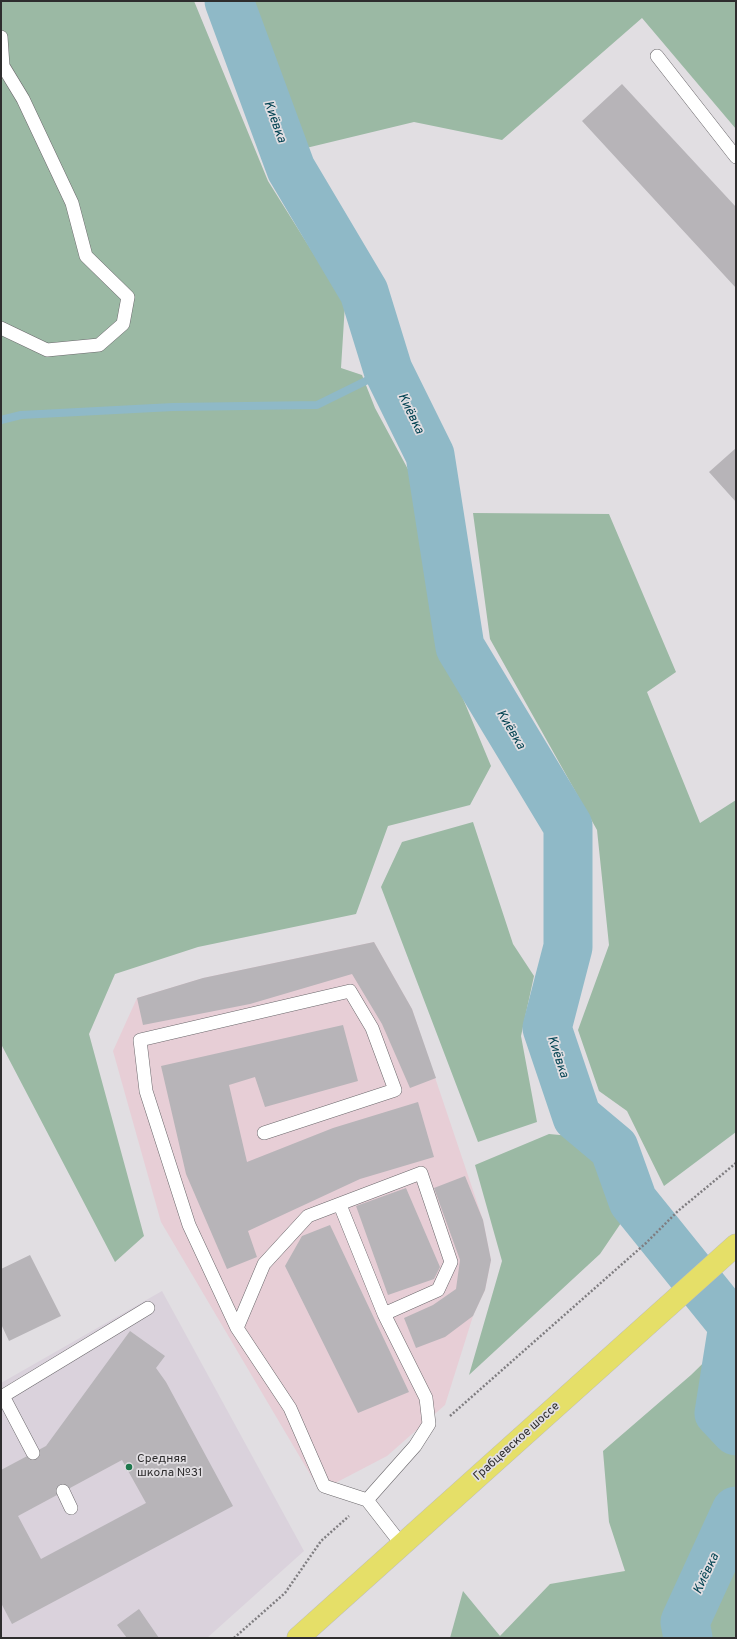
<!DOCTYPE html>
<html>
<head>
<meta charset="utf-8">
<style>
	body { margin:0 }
	#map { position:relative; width:737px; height:1639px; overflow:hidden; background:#e1dee2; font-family:Overpass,sans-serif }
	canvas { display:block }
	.frame { position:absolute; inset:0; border:2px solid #2e2d2e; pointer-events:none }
</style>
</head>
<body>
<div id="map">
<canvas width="737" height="1639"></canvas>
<div class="frame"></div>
</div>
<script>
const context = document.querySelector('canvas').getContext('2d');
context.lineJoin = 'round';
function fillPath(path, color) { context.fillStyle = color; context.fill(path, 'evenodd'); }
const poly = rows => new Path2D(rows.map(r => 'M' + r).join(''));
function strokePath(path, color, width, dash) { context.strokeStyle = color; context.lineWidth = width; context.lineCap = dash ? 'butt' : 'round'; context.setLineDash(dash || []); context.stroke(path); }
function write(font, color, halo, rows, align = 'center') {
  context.font = font + ' Overpass,sans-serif'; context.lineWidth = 3.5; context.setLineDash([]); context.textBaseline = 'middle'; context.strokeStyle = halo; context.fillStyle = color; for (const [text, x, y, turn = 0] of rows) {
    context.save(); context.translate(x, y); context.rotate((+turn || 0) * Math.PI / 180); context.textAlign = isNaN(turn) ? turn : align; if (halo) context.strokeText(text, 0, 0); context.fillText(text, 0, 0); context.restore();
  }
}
const industrial = poly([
	[374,942,412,1009,483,1220,491,1260,485,1290,473,1316,445,1405,387,1456,320,1491,161,1222,113,1051,137,998,203,978]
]);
const built = poly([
	[162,1291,304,1551,207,1638,1,1638,1,1383]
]);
const green = poly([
	[1,1,194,1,268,181,345,304,341,368,362,375,375,408,410,473,437,636,491,766,470,805,388,826,356,914,198,947,115,974,89,1034,144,1236,115,1262,1,1044],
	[233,1,736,1,736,129,642,18,502,140,414,122,302,149,275,87],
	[473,513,609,514,676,672,647,692,700,823,736,800,736,1132,664,1186,627,1111,599,1091,578,1030,609,945,597,830,490,639],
	[473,822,513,944,534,976,521,1036,537,1122,478,1142,381,887,402,842],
	[549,1134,571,1136,605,1158,621,1223,600,1254,469,1375,502,1261,475,1165],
	[736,1331,736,1638,450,1638,463,1591,500,1636,550,1584,625,1571,609,1522,603,1451,691,1375]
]);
const stream = poly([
	[1,420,21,415,173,407,317,405,388,370]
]);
const river = poly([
	[229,1,291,169,364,292,388,370,430,455,460,647,568,826,568,947,547,1028,577,1117,614,1148,633,1201,733,1325,719,1413,736,1431],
	[688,1638,685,1622,736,1511]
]);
const building = poly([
	[622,84,736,207,736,288,582,121],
	[736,448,736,502,709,472],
	[374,942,412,1009,436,1078,410,1088,382,1024,352,974,250,1004,143,1025,137,998,203,978],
	[343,1025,358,1081,265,1107,255,1077,229,1085,247,1162,333,1128,418,1102,434,1157,360,1179,248,1231,257,1257,227,1269,186,1174,161,1066],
	[465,1176,483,1220,491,1260,485,1290,473,1316,445,1337,416,1348,404,1318,433,1305,456,1289,460,1260,434,1188],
	[406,1188,440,1267,434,1279,388,1295,356,1206],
	[330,1225,409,1392,358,1413,285,1266,302,1236],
	[30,1255,61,1316,9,1341,1,1324,1,1269],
	[130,1331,165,1356,156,1368,166,1382,233,1506,12,1624,1,1603,1,1470,46,1446],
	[122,1460,146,1503,41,1559,18,1516],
	[139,1609,159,1638,127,1638,117,1625]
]);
const path = poly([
	[450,1416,646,1243,678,1211,736,1163],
	[234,1638,285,1593,321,1541,349,1516]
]);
const service = poly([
	[1,37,3,66,23,99,72,203,86,256,128,297,123,324,99,345,47,350,1,328],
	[657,56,736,157],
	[340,1205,384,1314,438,1290,451,1262,421,1173,308,1216,264,1264,237,1328,290,1408,324,1486,367,1500,402,1545],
	[237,1328,189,1225,146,1091,140,1040,350,991,372,1028,395,1090,264,1133],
	[3,1396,148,1308],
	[1,1398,3,1396,33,1453],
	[63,1491,71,1508],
	[367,1500,415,1446,429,1424,426,1398,384,1314]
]);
const primary = poly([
	[298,1638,736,1245]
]);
const markers = [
	[129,1467,4,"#1d774c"]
];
const streetNames = [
	["Грабцевское шоссе",517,1442,-42]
];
const poiNames = [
	["Средняя",137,1460],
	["школа №31",137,1474]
];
const waterNames = [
	["Киёвка",274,122,70],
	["Киёвка",410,414,64],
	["Киёвка",510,730,59],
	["Киёвка",557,1057,72],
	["Киёвка",707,1574,-65]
];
fillPath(industrial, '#e7ced6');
fillPath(built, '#dad2dc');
fillPath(green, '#9bb9a4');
strokePath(stream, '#8fb9c7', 8);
strokePath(river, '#8fb9c7', 49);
fillPath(building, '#b7b4b8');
strokePath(service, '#6b686c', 14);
strokePath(primary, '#bcbcbc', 23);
strokePath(path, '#7f7d80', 2.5, [2, 2]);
strokePath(service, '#fff', 13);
strokePath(primary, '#e5df68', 22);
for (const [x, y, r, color] of markers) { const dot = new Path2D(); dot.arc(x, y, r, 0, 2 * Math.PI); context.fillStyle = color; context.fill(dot); strokePath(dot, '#e1dee2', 1.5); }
write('12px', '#2e2d2e', '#e1dee2', streetNames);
write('12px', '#2e2d2e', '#e1dee2', poiNames, 'left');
write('italic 13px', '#034352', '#e1dee2', waterNames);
</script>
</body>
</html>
